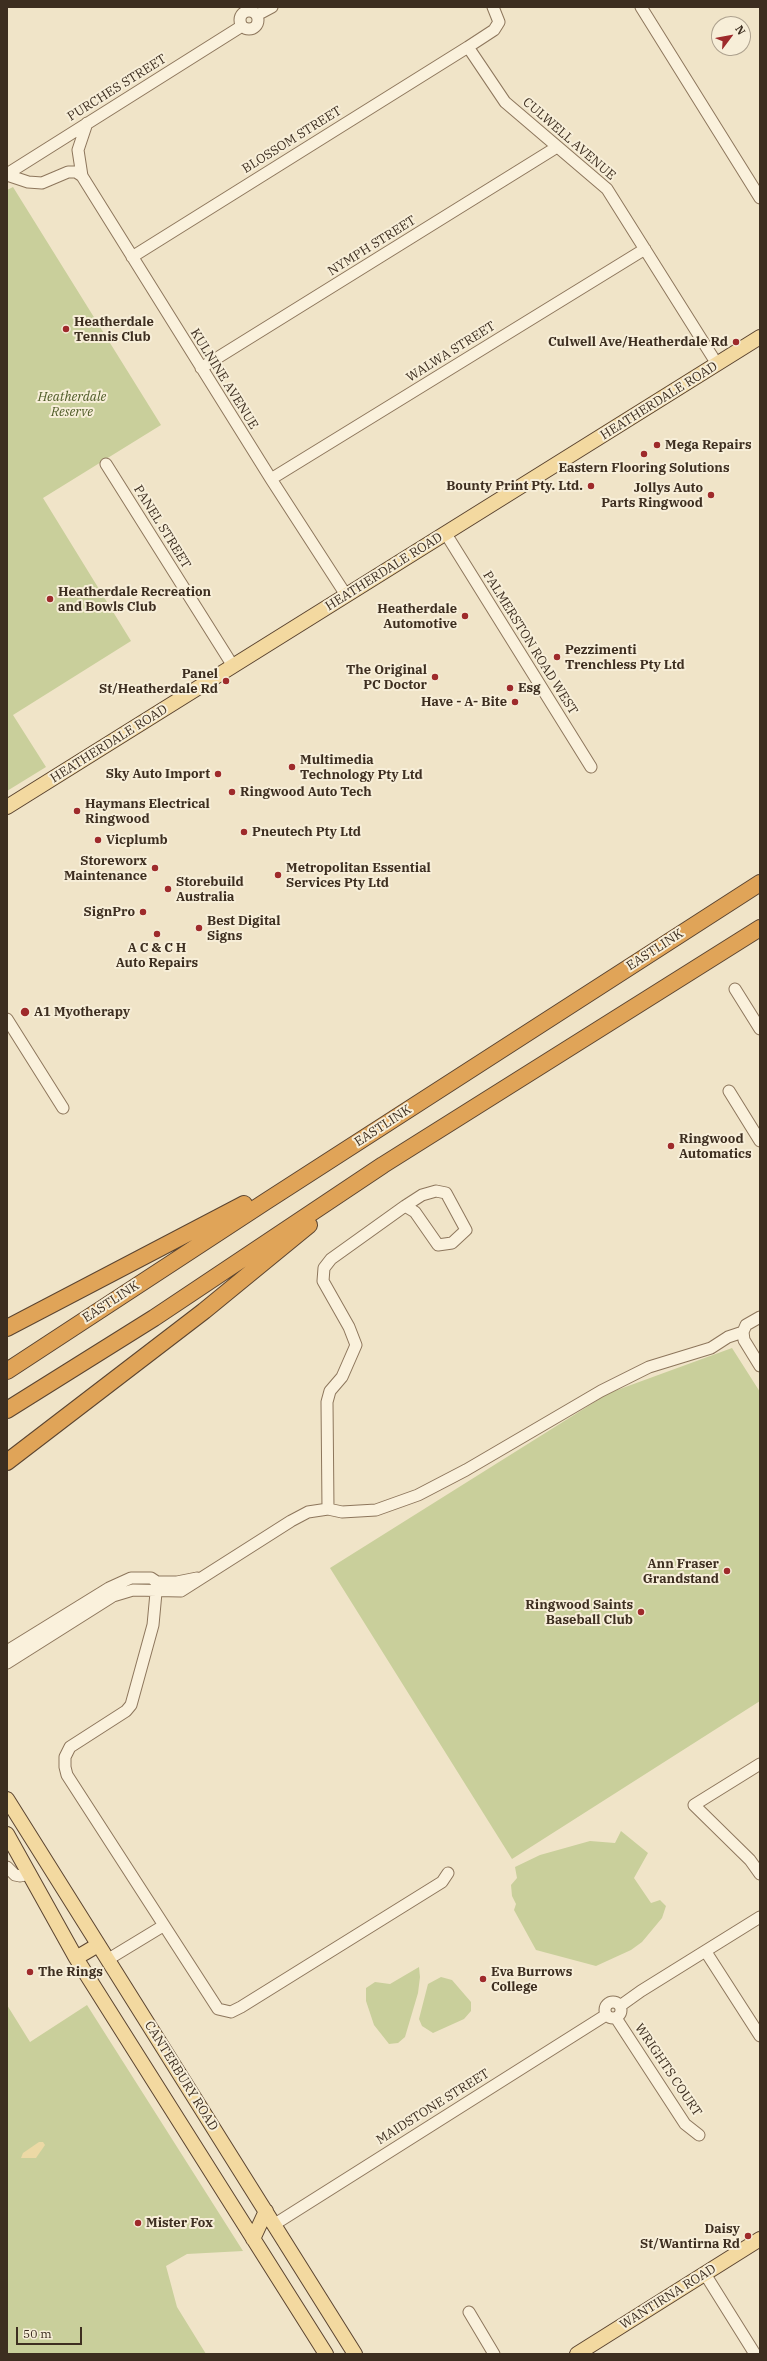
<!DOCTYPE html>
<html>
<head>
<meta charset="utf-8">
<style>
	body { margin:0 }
	#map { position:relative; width:767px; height:2361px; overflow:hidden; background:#f0e4c8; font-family:"IBM Plex Serif",serif }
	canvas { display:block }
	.frame { position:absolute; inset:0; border:8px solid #3d2e20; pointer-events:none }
	.north { position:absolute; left:711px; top:16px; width:40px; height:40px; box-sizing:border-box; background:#f7eed8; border:1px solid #ada18e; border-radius:50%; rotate:58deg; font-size:11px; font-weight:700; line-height:16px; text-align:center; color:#3d2e20 }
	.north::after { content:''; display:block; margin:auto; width:14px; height:18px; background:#9e2a2b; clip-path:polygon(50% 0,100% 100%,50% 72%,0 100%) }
	.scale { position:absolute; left:16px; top:2327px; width:66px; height:18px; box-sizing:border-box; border:2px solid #3d2e20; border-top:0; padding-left:5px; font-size:12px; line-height:14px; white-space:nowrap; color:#3d2e20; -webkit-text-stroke:3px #f7eed8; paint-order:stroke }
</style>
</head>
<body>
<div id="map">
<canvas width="767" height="2361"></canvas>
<div class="frame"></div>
<div class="north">N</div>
<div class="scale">50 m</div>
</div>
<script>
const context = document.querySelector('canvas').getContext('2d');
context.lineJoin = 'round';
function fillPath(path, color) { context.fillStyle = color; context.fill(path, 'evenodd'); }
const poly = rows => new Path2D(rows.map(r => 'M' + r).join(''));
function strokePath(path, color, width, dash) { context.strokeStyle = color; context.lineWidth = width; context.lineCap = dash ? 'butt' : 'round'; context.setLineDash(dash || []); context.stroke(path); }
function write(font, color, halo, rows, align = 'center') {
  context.font = font + ' "IBM Plex Serif",serif'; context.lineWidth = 4; context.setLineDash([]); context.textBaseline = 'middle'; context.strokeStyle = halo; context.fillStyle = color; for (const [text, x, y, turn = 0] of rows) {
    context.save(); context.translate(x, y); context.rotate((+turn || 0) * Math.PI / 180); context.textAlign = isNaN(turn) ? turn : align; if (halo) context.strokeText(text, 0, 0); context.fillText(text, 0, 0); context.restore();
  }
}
const green = poly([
	[13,187,161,425,43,498,131,641,13,715,46,767,7,791,7,190],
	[732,1348,760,1392,760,1701,512,1859,330,1568,609,1393],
	[621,1831,648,1853,634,1878,651,1903,660,1900,666,1906,662,1918,642,1942,631,1950,596,1966,536,1950,514,1910,516,1904,512,1896,511,1885,517,1878,515,1867,540,1855,590,1841,615,1843],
	[419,1967,420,1977,418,1993,405,2037,398,2043,389,2044,374,2025,366,2001,366,1988,375,1982,390,1984],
	[441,1977,452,1980,471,2002,471,2011,464,2019,433,2033,422,2026,419,2019,428,1984],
	[7,2005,30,2042,87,2005,243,2251,187,2254,166,2266,177,2307,206,2354,7,2354]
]);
const sand = poly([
	[39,2142,43,2142,45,2145,36,2158,21,2158,23,2153]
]);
const minor = poly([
	[493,7,499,22,494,30,468,47,505,102,607,189,717,364],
	[641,7,760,198],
	'240 20a9 9 0 1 1 18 0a9 9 0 1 1-18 0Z',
	[257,15,272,7],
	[87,123,78,150,82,176,271,479,346,595],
	[7,174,242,26],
	[7,175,28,182,42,183,68,172,76,172,82,176],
	[132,257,468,47],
	[201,368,557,147],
	[106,464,233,666],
	[271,479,645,249],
	[446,534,591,767],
	[735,989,760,1029],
	[7,1019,63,1108],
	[729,1091,760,1141],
	[760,1317,746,1325,743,1332,744,1340,760,1366],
	[328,1509,327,1402,330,1391,342,1377,356,1345,349,1327,323,1281,324,1268,331,1259,405,1206,422,1195,436,1191,446,1193,466,1230,452,1243,438,1245,415,1212,405,1206],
	[157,1582,153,1625,131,1705,126,1711,70,1747,65,1757,65,1767,67,1775,218,2009,231,2012,241,2007,442,1882,448,1873],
	[7,1651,109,1588,131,1578,151,1578,157,1582,177,1582,197,1578],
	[7,1663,113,1596,133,1590,181,1591,291,1521,308,1512,328,1509,342,1512,376,1510,418,1495,466,1470,601,1391,649,1367,711,1348,728,1337,743,1332],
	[760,1764,694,1805,750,1860,760,1874],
	[7,1867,15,1875,20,1876,30,1874],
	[706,1952,760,2036],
	[107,1960,163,1926],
	'605 2010a8 8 0 1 1 16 0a8 8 0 1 1-16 0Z',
	[620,2006,641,1991,760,1917],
	[616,2018,685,2124,699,2135],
	[275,2224,606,2015],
	[705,2274,755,2354],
	[469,2312,494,2354]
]);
const major = poly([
	[7,807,760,337],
	[7,1799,355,2354],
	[7,1834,76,1958,326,2354],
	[76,1958,98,1945],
	[253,2239,266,2211],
	[577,2354,760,2239]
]);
const highway = poly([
	[7,1328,244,1204],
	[7,1371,265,1202,760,883],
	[7,1410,154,1318,383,1165,760,928],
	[7,1462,204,1311,309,1225]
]);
const markers = [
	[66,329,4,"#9e2a2b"],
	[736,342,4,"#9e2a2b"],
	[657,445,4,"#9e2a2b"],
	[644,454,4,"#9e2a2b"],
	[591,486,4,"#9e2a2b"],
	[711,495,4,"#9e2a2b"],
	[50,599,4,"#9e2a2b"],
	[465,616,4,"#9e2a2b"],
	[557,657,4,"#9e2a2b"],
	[435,677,4,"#9e2a2b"],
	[226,681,4,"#9e2a2b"],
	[510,688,4,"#9e2a2b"],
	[515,702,4,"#9e2a2b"],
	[292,767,4,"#9e2a2b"],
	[218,774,4,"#9e2a2b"],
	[232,792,4,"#9e2a2b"],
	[77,811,4,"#9e2a2b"],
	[244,832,4,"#9e2a2b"],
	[98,840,4,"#9e2a2b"],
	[155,868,4,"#9e2a2b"],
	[278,875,4,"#9e2a2b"],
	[168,889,4,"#9e2a2b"],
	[143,912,4,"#9e2a2b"],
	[199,928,4,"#9e2a2b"],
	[157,934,4,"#9e2a2b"],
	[25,1012,5,"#9e2a2b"],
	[671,1146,4,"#9e2a2b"],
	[727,1571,4,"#9e2a2b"],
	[641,1612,4,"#9e2a2b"],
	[30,1972,4,"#9e2a2b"],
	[483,1979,4,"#9e2a2b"],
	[138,2223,4,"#9e2a2b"],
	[748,2236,4,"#9e2a2b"]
];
const streetNames = [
	["PURCHES STREET",117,88,-32],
	["CULWELL AVENUE",569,139,41],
	["BLOSSOM STREET",292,140,-32],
	["NYMPH STREET",372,246,-32],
	["WALWA STREET",451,352,-32],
	["KULNINE AVENUE",224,379,58],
	["HEATHERDALE ROAD",659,401,-32],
	["PANEL STREET",162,527,58],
	["HEATHERDALE ROAD",384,572,-32],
	["PALMERSTON ROAD WEST",530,643,58],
	["HEATHERDALE ROAD",109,744,-32],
	["EASTLINK",655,950,-33],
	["EASTLINK",383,1126,-33],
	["EASTLINK",111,1302,-33],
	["WRIGHTS COURT",668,2070,56],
	["CANTERBURY ROAD",181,2076,58],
	["MAIDSTONE STREET",433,2107,-32],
	["WANTIRNA ROAD",668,2297,-32]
];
const poiNames = [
	["Heatherdale",74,322],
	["Tennis Club",74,337],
	["Culwell Ave/Heatherdale Rd",728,342,"right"],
	["Mega Repairs",665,445],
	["Eastern Flooring Solutions",644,468,"center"],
	["Bounty Print Pty. Ltd.",583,486,"right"],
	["Jollys Auto",703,488,"right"],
	["Parts Ringwood",703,503,"right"],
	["Heatherdale Recreation",58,592],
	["and Bowls Club",58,607],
	["Heatherdale",457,609,"right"],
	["Automotive",457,624,"right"],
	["Pezzimenti",565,650],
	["Trenchless Pty Ltd",565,665],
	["The Original",427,670,"right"],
	["PC Doctor",427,685,"right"],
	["Panel",218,674,"right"],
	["St/Heatherdale Rd",218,689,"right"],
	["Esg",518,688],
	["Have - A- Bite",507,702,"right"],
	["Multimedia",300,760],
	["Technology Pty Ltd",300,775],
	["Sky Auto Import",210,774,"right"],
	["Ringwood Auto Tech",240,792],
	["Haymans Electrical",85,804],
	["Ringwood",85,819],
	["Pneutech Pty Ltd",252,832],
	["Vicplumb",106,840],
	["Storeworx",147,861,"right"],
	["Maintenance",147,876,"right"],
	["Metropolitan Essential",286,868],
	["Services Pty Ltd",286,883],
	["Storebuild",176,882],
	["Australia",176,897],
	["SignPro",135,912,"right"],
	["Best Digital",207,921],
	["Signs",207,936],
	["A C & C H",157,948,"center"],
	["Auto Repairs",157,963,"center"],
	["A1 Myotherapy",34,1012],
	["Ringwood",679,1139],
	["Automatics",679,1154],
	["Ann Fraser",719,1564,"right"],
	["Grandstand",719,1579,"right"],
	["Ringwood Saints",633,1605,"right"],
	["Baseball Club",633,1620,"right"],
	["The Rings",38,1972],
	["Eva Burrows",491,1972],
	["College",491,1987],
	["Mister Fox",146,2223],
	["Daisy",740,2229,"right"],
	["St/Wantirna Rd",740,2244,"right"]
];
const parkNames = [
	["Heatherdale",72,397],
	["Reserve",72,412]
];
fillPath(green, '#c9cf9b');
fillPath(sand, '#ecd9a5');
strokePath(minor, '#8d765c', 13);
strokePath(major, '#5b4430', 16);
strokePath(highway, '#5b4430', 18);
strokePath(minor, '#faf1dc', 11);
strokePath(major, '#f3d9a0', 14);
strokePath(highway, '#e0a458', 16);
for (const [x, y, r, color] of markers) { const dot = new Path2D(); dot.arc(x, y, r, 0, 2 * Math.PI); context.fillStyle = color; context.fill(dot); strokePath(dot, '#f7eed8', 1.5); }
write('13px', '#3d2e20', '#f7eed8', streetNames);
write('bold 13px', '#3d2e20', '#f7eed8', poiNames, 'left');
write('italic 13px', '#4d5a26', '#f7eed8', parkNames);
</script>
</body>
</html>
